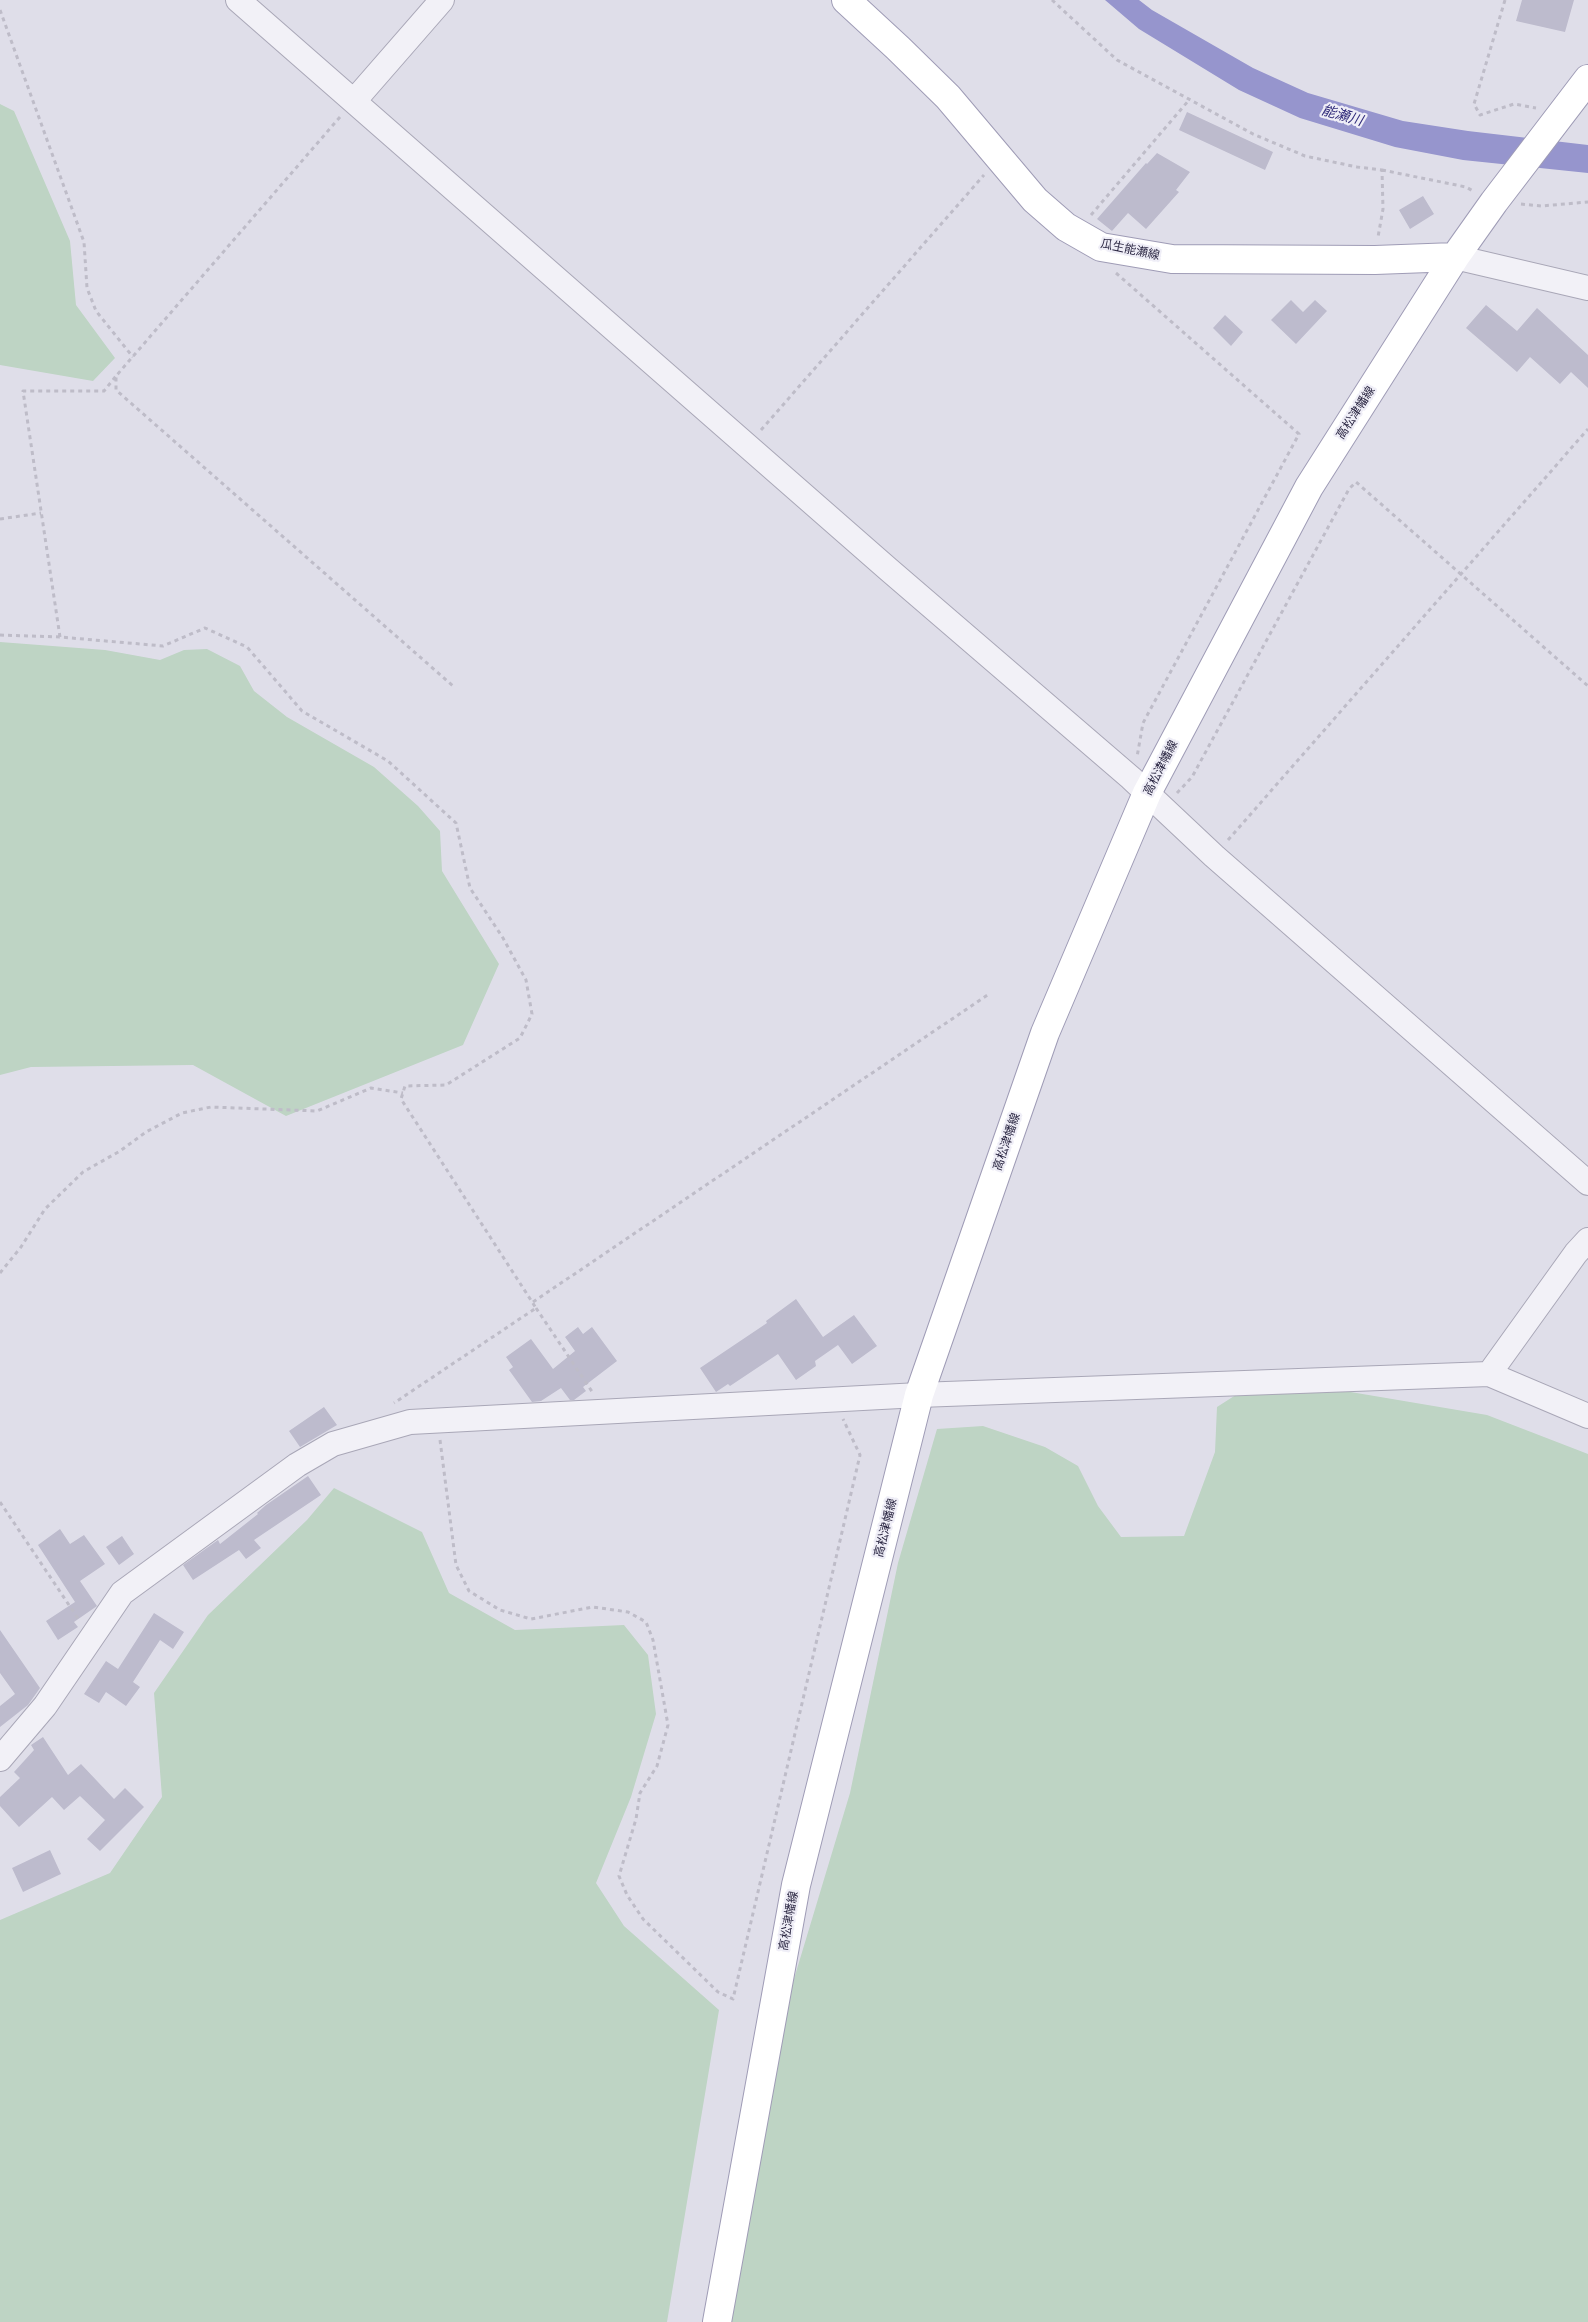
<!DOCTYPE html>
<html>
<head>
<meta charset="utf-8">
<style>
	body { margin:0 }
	canvas { display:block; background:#dfdee9 }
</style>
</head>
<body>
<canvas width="1588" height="2322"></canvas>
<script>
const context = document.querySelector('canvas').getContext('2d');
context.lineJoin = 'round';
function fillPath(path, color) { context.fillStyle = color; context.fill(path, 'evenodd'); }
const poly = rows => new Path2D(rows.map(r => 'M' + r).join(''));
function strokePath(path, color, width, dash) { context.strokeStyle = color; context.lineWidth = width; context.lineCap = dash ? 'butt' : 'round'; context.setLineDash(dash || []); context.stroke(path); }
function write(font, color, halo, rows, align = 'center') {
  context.font = font + ' "Fira Sans Condensed","Noto Sans JP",sans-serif'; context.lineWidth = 4.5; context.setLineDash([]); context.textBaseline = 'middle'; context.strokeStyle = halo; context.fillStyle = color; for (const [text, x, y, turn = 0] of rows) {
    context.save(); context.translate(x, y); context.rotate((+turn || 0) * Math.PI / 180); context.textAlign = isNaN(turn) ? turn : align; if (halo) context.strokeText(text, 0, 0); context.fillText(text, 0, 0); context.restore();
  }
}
const green = poly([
	[0,104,14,111,70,241,76,305,115,358,93,381,0,365],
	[0,642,105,650,160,660,184,650,207,649,240,666,254,691,287,717,374,767,418,806,440,831,442,871,499,964,463,1045,286,1116,193,1065,31,1067,0,1075],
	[1321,1387,1487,1415,1588,1454,1588,2322,728,2322,781,2022,850,1793,898,1563,937,1429,983,1426,1045,1447,1078,1466,1098,1506,1121,1537,1184,1536,1215,1452,1217,1407,1242,1391],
	[334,1488,422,1532,449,1593,515,1630,624,1625,648,1655,656,1714,631,1797,596,1883,624,1926,719,2010,667,2322,0,2322,0,1920,110,1873,162,1797,154,1693,208,1615,307,1520]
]);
const water = poly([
	[1105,0,1139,0,1152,10,1253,68,1308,93,1403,121,1468,131,1588,145,1588,173,1463,160,1395,147,1300,118,1239,90,1139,29]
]);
const building = poly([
	[1522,0,1574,0,1565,32,1516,21],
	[1187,112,1273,152,1265,170,1179,130],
	[1157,153,1190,172,1176,190,1179,192,1146,229,1128,213,1112,231,1097,219,1146,163,1147,164],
	[1423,196,1434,214,1410,229,1399,210],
	[1291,300,1303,312,1315,300,1327,311,1296,344,1271,320],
	[1486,305,1517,331,1537,308,1588,355,1588,388,1571,372,1560,384,1530,357,1517,372,1466,328],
	[1225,315,1243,332,1231,346,1213,328],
	[796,1299,823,1337,854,1315,877,1346,852,1364,838,1345,815,1361,816,1366,796,1380,778,1354,730,1386,728,1384,716,1392,700,1368,767,1323,766,1321],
	[578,1327,583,1334,592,1327,617,1361,583,1387,586,1391,574,1400,570,1400,561,1388,541,1401,532,1402,509,1370,513,1367,506,1357,531,1339,553,1369,575,1351,565,1337],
	[324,1407,337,1425,300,1447,289,1431],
	[308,1476,321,1495,254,1540,261,1548,246,1559,239,1550,193,1580,183,1565,218,1540,220,1544,258,1514,257,1513,266,1505],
	[60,1529,70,1544,84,1535,105,1564,80,1581,97,1606,74,1622,78,1627,58,1640,46,1621,75,1602,38,1545],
	[122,1536,134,1554,119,1565,106,1547],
	[154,1613,184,1632,173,1649,160,1640,133,1682,140,1687,126,1706,106,1692,99,1703,84,1694,106,1661,118,1669],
	[0,1630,40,1688,28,1705,0,1727,0,1706,15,1694,0,1673],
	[43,1737,68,1775,81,1764,114,1799,125,1788,144,1807,100,1851,87,1839,105,1820,80,1796,64,1810,52,1797,19,1827,0,1806,0,1797,20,1778,14,1772,34,1750,31,1745],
	[50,1850,61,1874,23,1892,12,1868]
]);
const path = poly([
	[1052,0,1117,60,1253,134,1305,156,1357,167,1382,170,1383,209,1378,237],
	[1505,0,1474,104,1480,115,1514,104,1536,108],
	[0,10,84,242,87,288,96,311,133,357],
	[340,117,116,376,116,390,453,686],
	[1382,170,1466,187,1473,191],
	[1521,204,1541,206,1588,202],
	[1091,215,1189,100],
	[1116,273,1299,434,1143,723,1137,757],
	[761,430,984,175],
	[0,519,41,513],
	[0,635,60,637,163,646,205,628,247,647,302,711,388,761,456,823,470,888,503,938,526,980,532,1014,520,1038,446,1085,405,1086,401,1099,536,1308,394,1403],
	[60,637,23,391,104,391,116,376],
	[1177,793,1192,777,1349,489,1356,482,1588,686],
	[1228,840,1588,429],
	[0,1273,21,1247,45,1209,83,1172,120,1151,146,1132,182,1113,211,1107,317,1111,371,1088,403,1093],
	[533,1302,989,994],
	[536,1308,593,1393],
	[440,1440,456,1565,469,1591,500,1610,531,1619,593,1607,628,1612,646,1622,653,1640,668,1725,657,1766,640,1793,636,1819,619,1876,627,1895,643,1919,718,1992,733,1999,860,1455,843,1419],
	[0,1502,79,1620]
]);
const minor = poly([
	[238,0,888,569,1131,778,1214,856,1588,1183],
	[354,101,442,0],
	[1455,257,1588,288],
	[1489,1374,1576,1253,1588,1240],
	[0,1759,45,1706,122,1593,297,1465,333,1444,410,1422,919,1395,1489,1374,1588,1416]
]);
const major = poly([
	[846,0,898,48,948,97,1035,200,1066,227,1101,247,1172,259,1375,260,1455,257],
	[717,2322,796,1885,919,1395,1045,1033,1147,793,1309,487,1455,257,1494,202,1588,79]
]);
const streetNames = [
	["瓜生能瀬線",1130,250,12],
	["高松津幡線",1356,413,-57],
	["高松津幡線",1161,768,-63],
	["高松津幡線",1007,1142,-71],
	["高松津幡線",886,1528,-76],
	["高松津幡線",789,1921,-80]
];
const waterNames = [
	["能瀬川",1342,116,16]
];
fillPath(green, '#bed4c4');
fillPath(water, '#9695cd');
fillPath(building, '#bdbbcd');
strokePath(minor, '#a9a7b7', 26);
strokePath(major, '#9f9cb6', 30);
strokePath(path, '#bebcc8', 3, [4, 4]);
strokePath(minor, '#f2f1f7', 24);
strokePath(major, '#fff', 28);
write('12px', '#2a2642', '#efeef7', streetNames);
write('italic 14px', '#302b7a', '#efeef7', waterNames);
</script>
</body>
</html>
